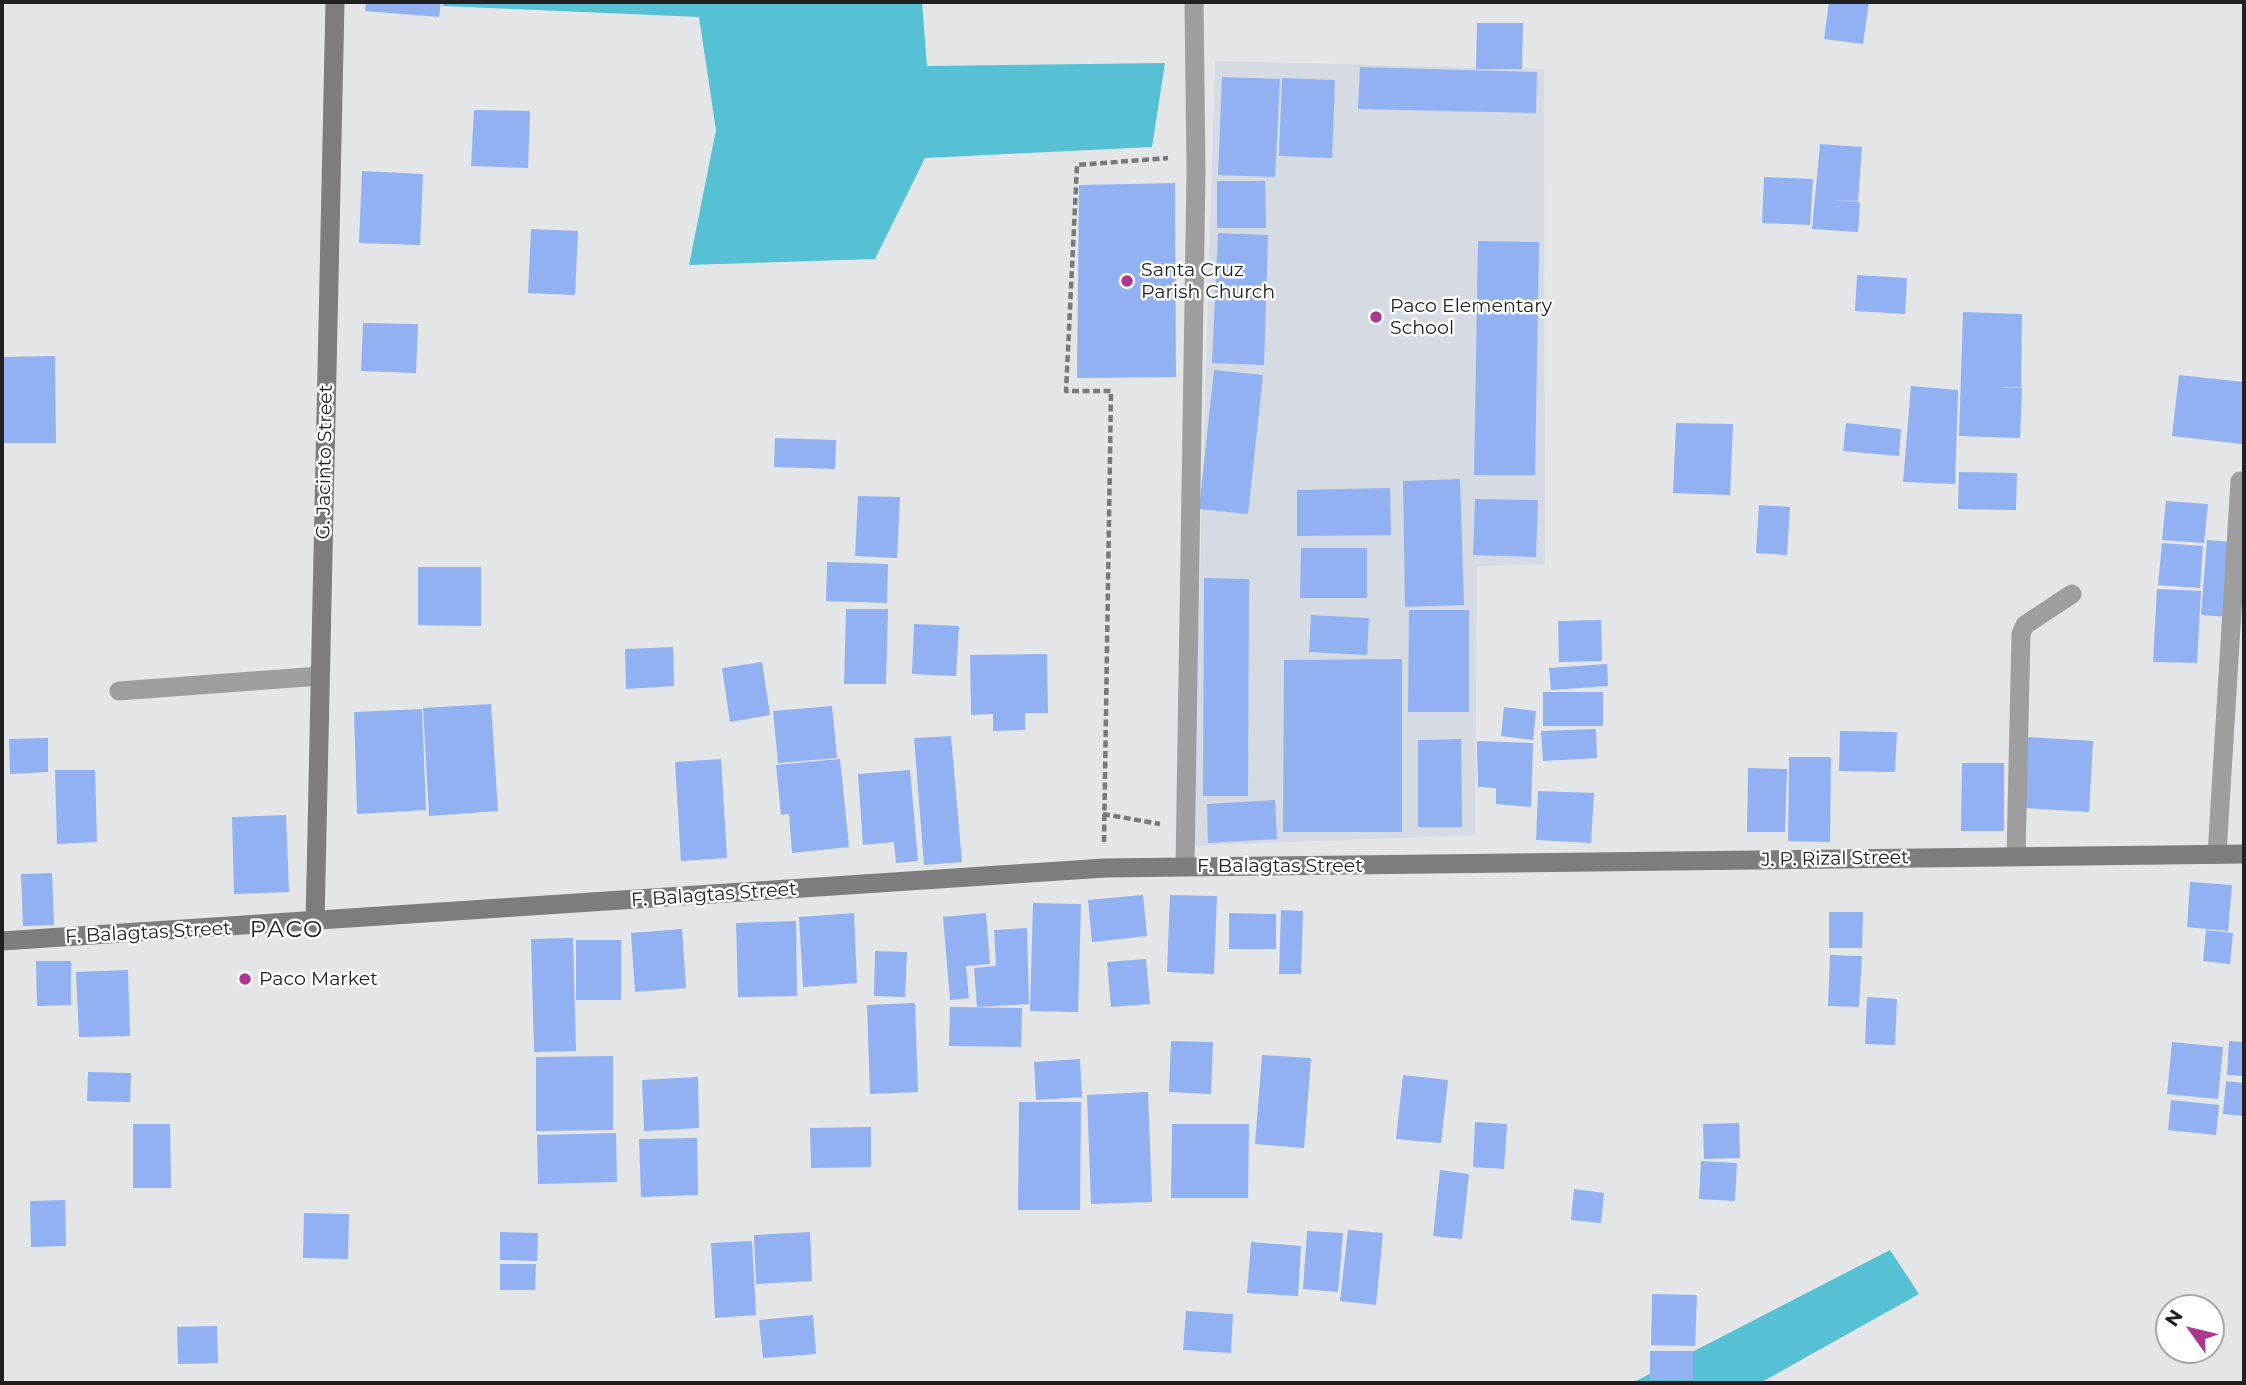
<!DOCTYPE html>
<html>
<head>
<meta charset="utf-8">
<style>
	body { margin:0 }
	#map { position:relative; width:2246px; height:1385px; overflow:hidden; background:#e4e5e7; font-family:Montserrat,sans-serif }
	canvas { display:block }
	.frame { position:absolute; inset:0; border:4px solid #212122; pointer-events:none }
	.north { position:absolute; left:2155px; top:1294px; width:70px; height:70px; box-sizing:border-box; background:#fff; border:2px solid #a6a6a7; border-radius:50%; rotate:304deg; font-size:19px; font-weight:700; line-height:28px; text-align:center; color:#212122 }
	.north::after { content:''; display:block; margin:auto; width:24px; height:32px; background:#ab3790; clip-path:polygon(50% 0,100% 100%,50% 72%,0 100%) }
</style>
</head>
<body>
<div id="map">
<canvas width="2246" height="1385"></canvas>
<div class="frame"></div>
<div class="north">N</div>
</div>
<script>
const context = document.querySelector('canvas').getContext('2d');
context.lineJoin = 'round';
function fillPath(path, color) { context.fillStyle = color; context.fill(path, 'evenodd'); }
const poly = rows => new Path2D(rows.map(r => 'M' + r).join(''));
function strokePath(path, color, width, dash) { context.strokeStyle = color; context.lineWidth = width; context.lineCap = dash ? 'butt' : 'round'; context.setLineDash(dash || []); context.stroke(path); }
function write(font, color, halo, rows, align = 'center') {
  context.font = font + ' Montserrat,sans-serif'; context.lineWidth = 5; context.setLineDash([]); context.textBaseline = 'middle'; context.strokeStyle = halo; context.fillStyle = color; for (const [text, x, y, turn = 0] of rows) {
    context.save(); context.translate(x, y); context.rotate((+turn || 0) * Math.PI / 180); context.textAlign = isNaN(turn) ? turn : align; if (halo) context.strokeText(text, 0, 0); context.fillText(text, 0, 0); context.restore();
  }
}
const built = poly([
	[1215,61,1544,69,1545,564,1477,566,1475,835,1192,846]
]);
const water = poly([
	[443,2,922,2,927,66,1165,63,1152,147,925,158,875,259,689,265,716,130,699,17,443,6],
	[1890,1250,1919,1294,1760,1383,1632,1383]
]);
const building = poly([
	[366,2,441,2,439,17,365,11],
	[1829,2,1869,2,1863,44,1824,39],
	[1477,23,1523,23,1522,69,1476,69],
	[1360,67,1537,72,1536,113,1358,109],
	[1222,77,1280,79,1275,177,1218,175],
	[1282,78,1335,80,1332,158,1279,156],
	[474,110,530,111,528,168,471,166],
	[1820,144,1862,147,1858,201,1830,200,1860,202,1858,232,1812,229],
	[362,171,423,174,420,245,359,243],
	[1764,177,1813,179,1810,225,1762,223],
	[1217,181,1265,181,1266,228,1217,228],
	[1175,183,1176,377,1077,378,1079,185],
	[531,229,578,231,575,295,528,293],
	[1218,233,1268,235,1264,365,1212,363],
	[1478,241,1539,242,1535,475,1474,475],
	[1857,275,1907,278,1905,314,1855,311],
	[1963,312,2022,314,2021,387,1998,387,2022,388,2020,438,1959,436],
	[363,323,418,324,416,373,361,371],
	[55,356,56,443,3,443,2,357],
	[1214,370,1263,375,1248,514,1199,509],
	[2179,375,2244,382,2242,444,2172,436],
	[1911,386,1958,390,1955,484,1903,482],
	[1676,423,1733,424,1730,495,1673,493],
	[1846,423,1901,429,1899,456,1843,451],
	[775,438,836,440,835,469,774,467],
	[1959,472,2017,473,2016,510,1958,509],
	[1460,479,1464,605,1405,607,1403,481],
	[1390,488,1391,535,1297,536,1297,490],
	[858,496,900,497,897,558,855,556],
	[1475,499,1538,500,1536,557,1473,555],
	[2166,501,2208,504,2204,543,2162,540],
	[1759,505,1790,507,1787,555,1756,553],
	[2207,540,2233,542,2227,617,2201,615],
	[2162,543,2203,546,2200,588,2158,585],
	[1301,548,1367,548,1367,598,1300,598],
	[827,562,888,564,887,603,826,601],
	[418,567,481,567,481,626,418,625],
	[1204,578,1249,579,1248,796,1203,796],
	[2157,589,2201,591,2197,663,2153,662],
	[846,609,888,609,886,684,844,684],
	[1409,610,1469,610,1469,712,1408,712],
	[1311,615,1369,618,1367,655,1309,652],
	[1601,620,1602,661,1559,662,1558,621],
	[914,624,959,626,956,676,912,674],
	[673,647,674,686,626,689,625,649],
	[1047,654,1048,713,1025,713,1025,730,993,731,993,714,971,715,970,655],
	[1402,659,1402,832,1283,832,1284,660],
	[762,662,770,715,730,722,722,668],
	[1607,664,1608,686,1551,690,1549,668],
	[1543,692,1603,692,1603,726,1543,726],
	[491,704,498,811,429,816,423,708],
	[832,706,837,758,778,763,773,711],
	[1504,707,1536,711,1533,740,1501,736],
	[422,709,426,810,357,814,354,712],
	[1596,729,1597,758,1543,761,1541,731],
	[1840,731,1897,732,1895,772,1839,771],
	[951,736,962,862,924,865,914,738],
	[2028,737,2093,741,2089,812,2024,808],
	[48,738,48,772,10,774,9,739],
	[1461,739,1462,827,1418,827,1418,740],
	[1477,741,1533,743,1531,807,1496,804,1496,788,1478,787],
	[1789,757,1831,757,1830,842,1788,841],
	[721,759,727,858,681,861,675,762],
	[840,759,849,847,792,853,789,814,781,815,776,765],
	[1962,763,2004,763,2004,831,1961,831],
	[1748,768,1787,769,1785,832,1747,832],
	[55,770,95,770,97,842,57,844],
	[910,770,918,861,896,863,894,842,863,845,858,774],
	[1538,791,1594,793,1591,843,1536,840],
	[1275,800,1277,839,1208,843,1207,804],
	[286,815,289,892,234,894,232,817],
	[52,873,54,925,23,926,21,874],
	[2190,882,2232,885,2228,931,2187,927],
	[1143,895,1147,936,1092,942,1088,900],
	[1170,895,1217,896,1214,974,1167,972],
	[1033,903,1081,904,1078,1012,1030,1011],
	[1281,910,1303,911,1301,974,1279,974],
	[1829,912,1863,912,1862,948,1829,948],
	[854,913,857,983,803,987,799,917],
	[986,913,990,964,966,966,969,998,950,1000,943,917],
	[1229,913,1276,914,1276,949,1229,949],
	[796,921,797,996,738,997,736,923],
	[1027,928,1029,1004,977,1007,974,968,996,966,994,930],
	[682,929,686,988,635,992,631,933],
	[2206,930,2233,933,2230,964,2203,961],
	[573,938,576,1051,534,1052,531,939],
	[576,940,621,940,621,1000,576,1000],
	[875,951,907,952,905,997,874,996],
	[1830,955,1862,956,1859,1007,1828,1006],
	[1146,959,1150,1004,1111,1007,1107,962],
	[36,961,71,961,71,1005,37,1006],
	[128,970,130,1036,79,1037,76,972],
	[1867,997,1897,999,1895,1045,1865,1044],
	[915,1003,918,1092,870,1094,867,1005],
	[950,1007,1022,1008,1021,1047,949,1046],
	[1171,1041,1213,1042,1211,1094,1169,1092],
	[2229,1041,2244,1042,2244,1076,2227,1075],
	[2172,1042,2223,1047,2218,1099,2167,1094],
	[1262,1055,1311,1058,1304,1148,1255,1144],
	[613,1056,613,1130,536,1131,536,1057],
	[1080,1059,1082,1097,1036,1100,1034,1062],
	[88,1072,131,1073,130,1102,87,1101],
	[1403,1075,1448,1080,1441,1143,1396,1139],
	[698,1077,699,1128,644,1131,642,1080],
	[2226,1081,2244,1083,2244,1116,2223,1114],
	[1148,1092,1152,1202,1091,1204,1087,1095],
	[2171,1100,2219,1105,2216,1135,2168,1130],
	[1019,1102,1081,1102,1080,1210,1018,1210],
	[1475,1122,1507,1124,1504,1169,1473,1167],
	[1739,1123,1740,1158,1704,1159,1703,1124],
	[133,1124,170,1124,171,1188,133,1188],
	[1172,1124,1249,1124,1248,1198,1171,1198],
	[871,1127,871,1167,811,1168,810,1128],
	[616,1133,617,1182,538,1184,537,1135],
	[697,1138,698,1195,641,1197,639,1139],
	[1701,1161,1737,1163,1735,1201,1699,1199],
	[1440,1170,1469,1174,1462,1239,1433,1236],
	[1574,1189,1604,1193,1601,1223,1571,1220],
	[65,1200,66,1246,31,1247,30,1201],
	[304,1213,349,1214,348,1259,303,1258],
	[1348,1230,1383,1233,1376,1305,1340,1301],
	[1307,1231,1343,1233,1338,1292,1303,1289],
	[500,1232,538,1233,537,1261,500,1260],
	[810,1232,812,1281,756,1284,754,1235],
	[752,1241,756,1315,715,1318,711,1243],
	[1251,1242,1301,1246,1298,1296,1247,1293],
	[500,1264,536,1264,535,1290,500,1290],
	[1652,1294,1697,1295,1695,1346,1651,1345],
	[1186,1311,1233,1314,1231,1353,1183,1350],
	[813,1315,816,1354,763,1358,759,1320],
	[217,1326,218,1363,178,1364,177,1327],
	[1650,1351,1693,1351,1693,1380,1650,1380]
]);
const path = poly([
	[1103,814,1160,824],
	[1104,842,1111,391,1066,391,1077,165,1168,158]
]);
const service = poly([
	[119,691,320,676],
	[2016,856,2021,634,2025,625,2072,594],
	[1185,866,1196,174,1194,2]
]);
const minor = poly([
	[2217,854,2240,481]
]);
const secondary = poly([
	[315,923,335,2],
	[2,941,1105,868,2244,854]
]);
const markers = [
	[1127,281,7,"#ab3790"],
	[1376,317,7,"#ab3790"],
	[245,979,7,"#ab3790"]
];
const poiNames = [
	["Santa Cruz",1141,270],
	["Parish Church",1141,292],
	["Paco Elementary",1390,306],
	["School",1390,328],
	["Paco Market",259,979]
];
const streetNames = [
	["G. Jacinto Street",325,462,-89],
	["J. P. Rizal Street",1835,859,-1],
	["F. Balagtas Street",1280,866],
	["F. Balagtas Street",714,895,-4],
	["F. Balagtas Street",148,933,-3]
];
const quarterNames = [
	["PACO",287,930]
];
fillPath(built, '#d6dae2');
fillPath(water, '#56c1d4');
fillPath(building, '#91b1f2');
strokePath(path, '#7a7a7c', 4.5, [7, 3.5]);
strokePath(service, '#9f9e9e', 19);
strokePath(minor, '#9f9e9e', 19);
strokePath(secondary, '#7e7c7c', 19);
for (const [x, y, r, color] of markers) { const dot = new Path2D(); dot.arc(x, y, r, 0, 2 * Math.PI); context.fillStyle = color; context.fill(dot); strokePath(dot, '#fff', 2.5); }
write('19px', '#212122', '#fff', poiNames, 'left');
write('19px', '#212122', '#fff', streetNames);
context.letterSpacing = '2px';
write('23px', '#212122', '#fff', quarterNames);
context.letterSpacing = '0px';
</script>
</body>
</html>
